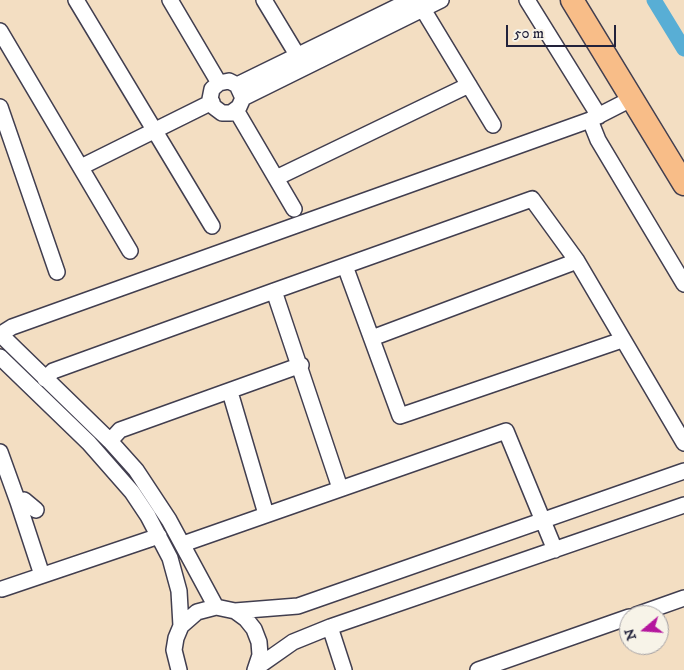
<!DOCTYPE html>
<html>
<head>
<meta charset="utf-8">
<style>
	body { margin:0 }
	#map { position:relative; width:684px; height:670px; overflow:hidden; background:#f3dec2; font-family:"IM FELL DW Pica",serif }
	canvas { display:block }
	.north { position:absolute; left:619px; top:605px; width:50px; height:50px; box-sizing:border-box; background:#f7f3e8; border:1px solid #a29fa3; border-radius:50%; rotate:252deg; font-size:14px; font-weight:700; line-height:20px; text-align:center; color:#22223b }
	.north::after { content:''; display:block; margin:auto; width:18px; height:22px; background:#b5179e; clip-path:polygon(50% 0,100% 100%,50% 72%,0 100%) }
	.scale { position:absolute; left:506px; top:25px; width:110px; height:22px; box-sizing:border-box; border:2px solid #22223b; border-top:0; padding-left:6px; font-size:15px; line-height:18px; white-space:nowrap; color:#22223b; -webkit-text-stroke:4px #f7f3e8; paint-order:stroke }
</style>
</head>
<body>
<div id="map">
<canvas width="684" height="670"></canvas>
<div class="north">N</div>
<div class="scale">50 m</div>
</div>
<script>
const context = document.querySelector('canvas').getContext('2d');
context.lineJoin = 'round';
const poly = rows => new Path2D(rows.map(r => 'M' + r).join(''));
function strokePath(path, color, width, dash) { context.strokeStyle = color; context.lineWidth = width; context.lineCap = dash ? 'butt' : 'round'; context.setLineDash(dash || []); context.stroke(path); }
const canal = poly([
	[654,0,684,49]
]);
const minor = poly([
	[76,0,212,226],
	[170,0,219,83],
	[264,0,302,63],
	[527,0,599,116],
	[418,1,493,125],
	[0,31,130,251],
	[237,85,411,0],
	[243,98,237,85,229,81,219,83,212,89,210,99,214,107,222,113,231,113,239,107,243,98,441,0],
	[0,107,57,272],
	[236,110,294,209],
	[590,120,598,140,684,284],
	[81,167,212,102],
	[276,178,469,85],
	[345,266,400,416,622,340],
	[274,291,532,199,577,261,684,443],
	[0,334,110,441,136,470,169,520,216,607],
	[1,334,12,327,590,120,633,98],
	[372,338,577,261],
	[0,357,89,443,132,492,148,516,170,558,179,591,181,626],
	[45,379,53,371,274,291,340,488],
	[230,392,266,514],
	[110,441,120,430,301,365],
	[0,452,18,502,24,500,36,510],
	[18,502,42,575],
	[183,544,506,431,555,550],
	[2,589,159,536],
	[235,611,298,606,684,471],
	[636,615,684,598],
	[330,627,344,670],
	[256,668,293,642,330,627,684,505],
	[179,670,174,650,176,638,181,626,197,612,216,607,235,611,246,619,254,629,259,642,260,655,255,670],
	[478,670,629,617]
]);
const highway = poly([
	[572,0,684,184]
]);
strokePath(canal, '#58aed5', 15);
strokePath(minor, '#413e4f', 18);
strokePath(highway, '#413e4f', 25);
strokePath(minor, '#fff', 15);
strokePath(highway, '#f8bd88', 22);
</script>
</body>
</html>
